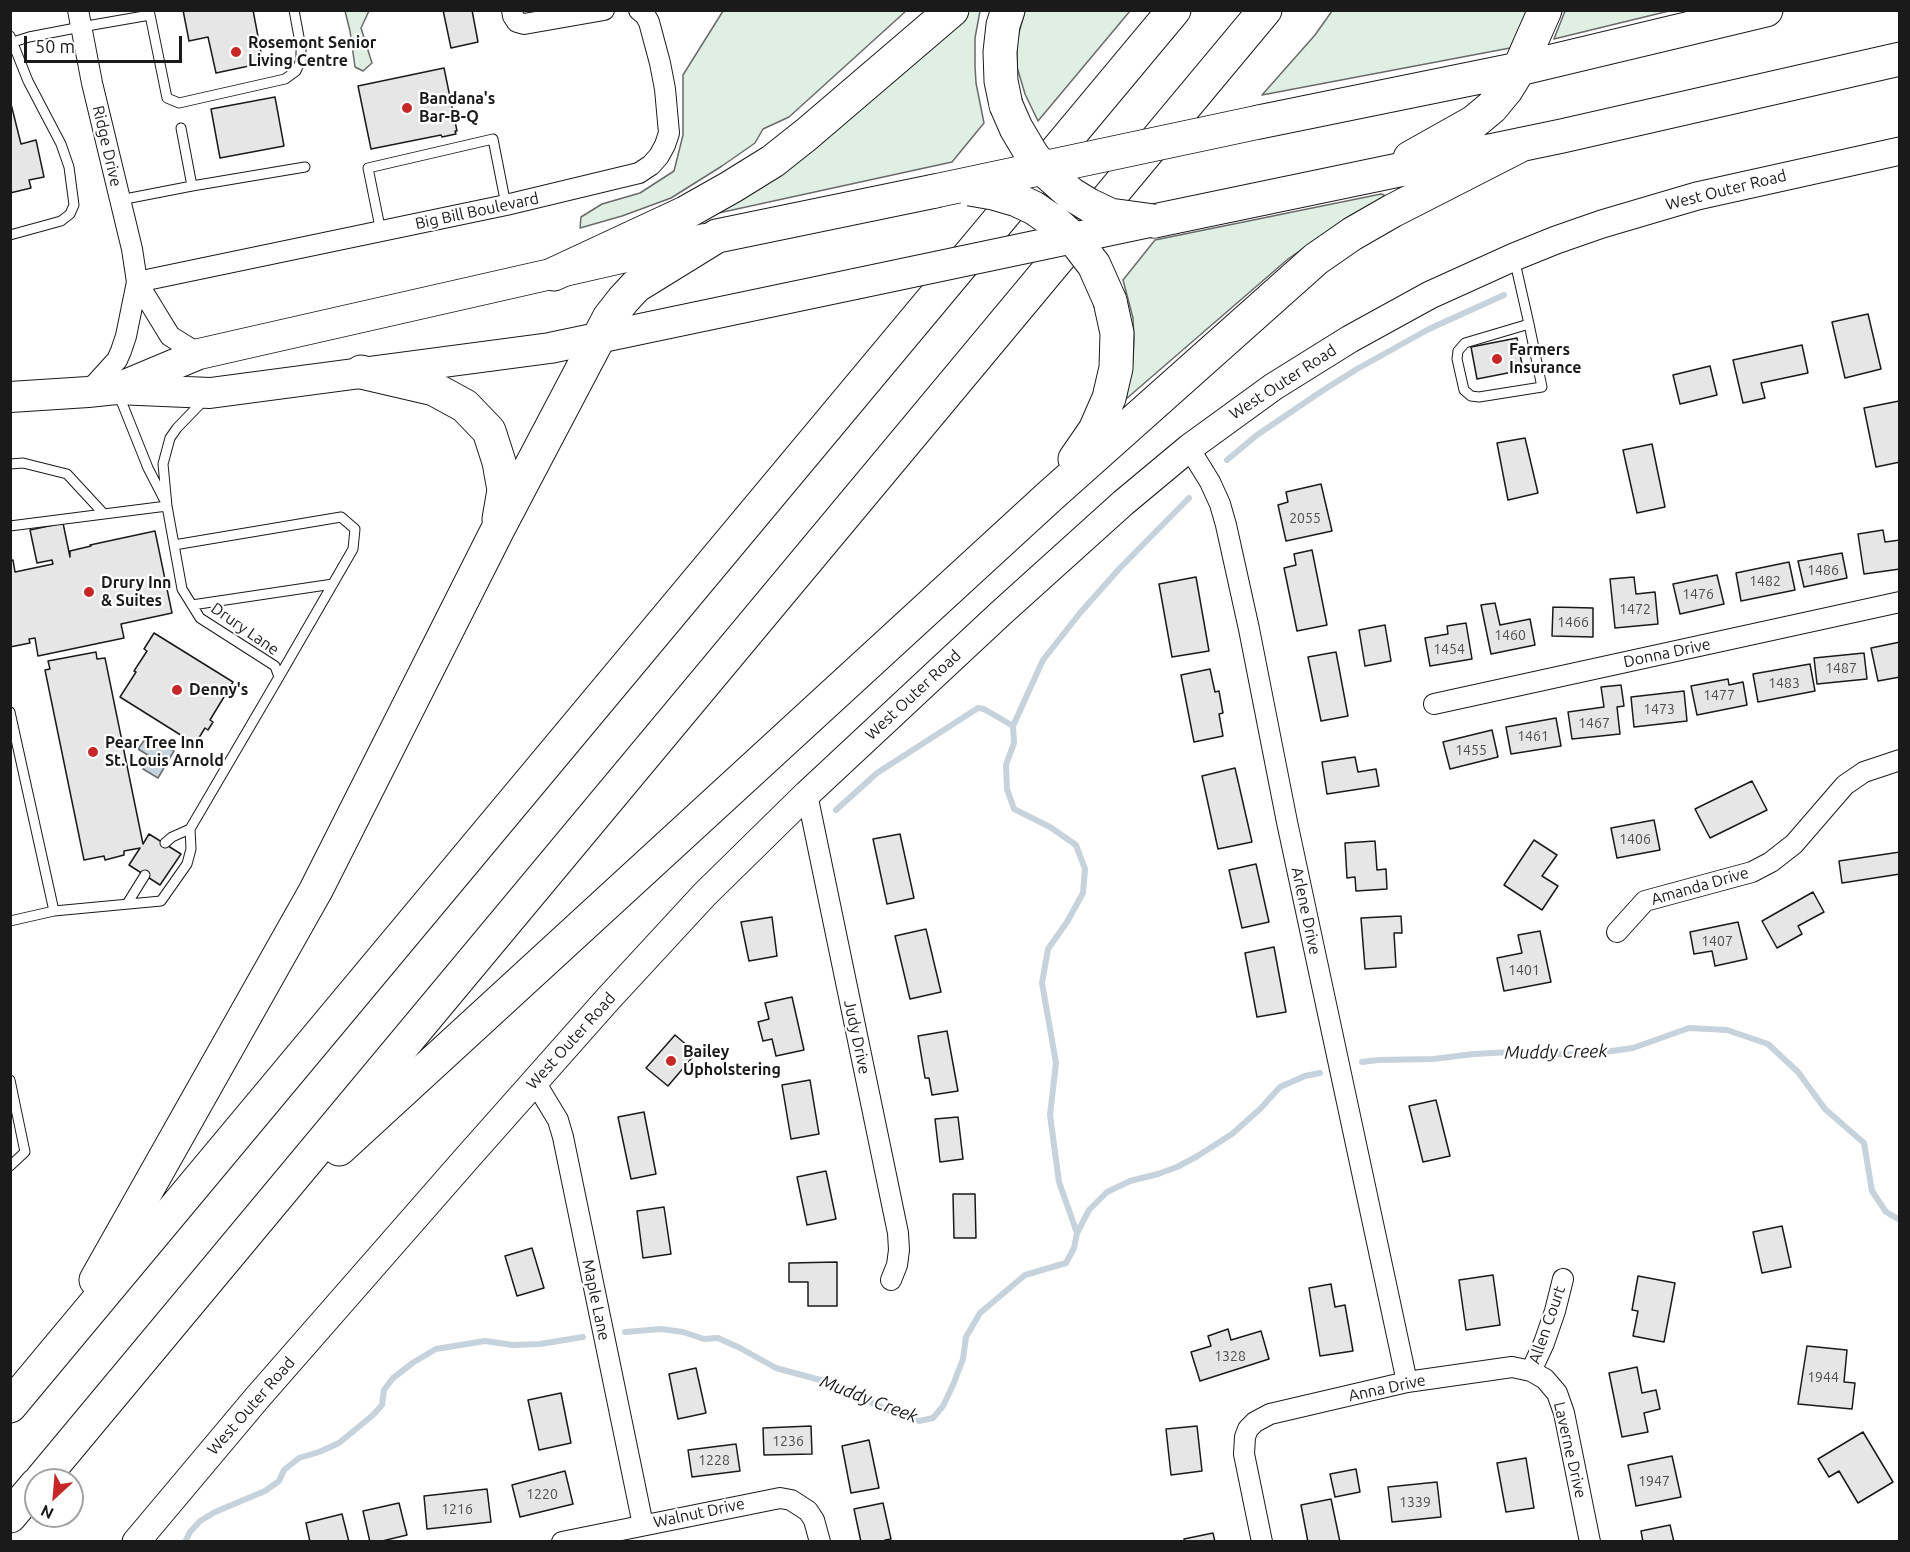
<!DOCTYPE html>
<html>
<head>
<meta charset="utf-8">
<style>
	body { margin:0 }
	#map { position:relative; width:1910px; height:1552px; overflow:hidden; background:#fff; font-family:Ubuntu,sans-serif }
	canvas { display:block }
	.frame { position:absolute; inset:0; border:12px solid #1a1a1a; pointer-events:none }
	.north { position:absolute; left:24px; top:1468px; width:60px; height:60px; box-sizing:border-box; background:#fff; border:2px solid #a3a3a3; border-radius:50%; rotate:206deg; font-size:16px; font-weight:700; line-height:24px; text-align:center; color:#1a1a1a }
	.north::after { content:''; display:block; margin:auto; width:21px; height:27px; background:#c62828; clip-path:polygon(50% 0,100% 100%,50% 72%,0 100%) }
	.scale { position:absolute; left:24px; top:36px; width:158px; height:27px; box-sizing:border-box; border:3px solid #1a1a1a; border-top:0; padding-left:8px; font-size:18px; line-height:21px; white-space:nowrap; color:#1a1a1a; -webkit-text-stroke:4px #fff; paint-order:stroke }
</style>
</head>
<body>
<div id="map">
<canvas width="1910" height="1552"></canvas>
<div class="frame"></div>
<div class="north">N</div>
<div class="scale">50 m</div>
</div>
<script>
const context = document.querySelector('canvas').getContext('2d');
context.lineJoin = 'round';
function fillPath(path, color) { context.fillStyle = color; context.fill(path, 'evenodd'); }
const poly = rows => new Path2D(rows.map(r => 'M' + r).join(''));
function strokePath(path, color, width, dash) { context.strokeStyle = color; context.lineWidth = width; context.lineCap = dash ? 'butt' : 'round'; context.setLineDash(dash || []); context.stroke(path); }
function write(font, color, halo, rows, align = 'center') {
  context.font = font + ' Ubuntu,sans-serif'; context.lineWidth = 4.5; context.setLineDash([]); context.textBaseline = 'middle'; context.strokeStyle = halo; context.fillStyle = color; for (const [text, x, y, turn = 0] of rows) {
    context.save(); context.translate(x, y); context.rotate((+turn || 0) * Math.PI / 180); context.textAlign = isNaN(turn) ? turn : align; if (halo) context.strokeText(text, 0, 0); context.fillText(text, 0, 0); context.restore();
  }
}
const green = poly([
	[345,11,369,11,361,28,372,63,363,71,355,67,350,31,345,11],
	[723,11,906,11,789,117,763,129,755,143,722,166,671,198,622,216,580,228,581,217,602,204,640,193,674,171,683,135,683,75,723,11],
	[964,11,980,11,975,38,975,66,976,83,984,123,952,162,714,214,964,11],
	[1025,11,1130,11,1038,121,1025,94,1017,67,1017,40,1025,11],
	[1332,11,1332,10,1527,11,1510,48,1262,95,1315,35,1332,11],
	[1565,11,1565,10,1669,11,1554,39,1565,11],
	[1381,194,1384,195,1383,198,1348,217,1288,259,1126,399,1133,360,1134,339,1133,318,1123,280,1155,240,1381,194]
]);
const water = poly([
	[148,735,174,751,158,778,143,769,151,757,138,749,148,735]
]);
const stream = poly([
	[1227,460,1257,435,1322,391,1357,369,1429,329,1504,295],
	[836,810,877,773,978,708,984,709,1013,726],
	[1362,1062,1378,1060,1433,1059,1474,1054,1511,1052,1583,1055,1633,1048,1689,1028,1727,1030,1768,1044,1798,1072,1825,1109,1864,1143,1872,1191,1886,1212,1900,1220],
	[1077,1233,1059,1182,1050,1115,1056,1063,1042,983,1048,949,1067,922,1083,893,1085,869,1076,845,1050,827,1014,809,1007,789,1006,765,1014,743,1013,726,1043,660,1080,613,1119,569,1189,498],
	[625,1332,661,1329,683,1332,704,1339,718,1338,740,1348,776,1368,835,1384,887,1410,919,1421,933,1418,943,1406,953,1385,963,1359,966,1337,980,1313,1025,1275,1066,1263,1074,1248,1077,1233,1089,1210,1107,1192,1130,1181,1158,1174,1177,1167,1196,1157,1232,1134,1260,1109,1280,1087,1305,1076,1320,1073],
	[185,1542,190,1532,200,1521,215,1512,265,1491,279,1481,284,1470,299,1458,319,1452,339,1443,373,1415,382,1405,384,1390,393,1378,414,1362,436,1349,485,1341,513,1345,540,1344,583,1337]
]);
const building = poly([
	[183,10,253,10,263,63,216,73,208,37,189,41,183,10],
	[443,10,472,10,478,42,451,48,443,10],
	[444,68,457,131,455,131,456,134,442,137,441,135,371,149,358,86,444,68],
	[275,97,284,146,220,158,211,109,275,97],
	[10,100,21,144,36,140,44,177,29,180,31,188,10,193,10,100],
	[1868,314,1881,369,1845,378,1832,322,1868,314],
	[1517,338,1523,370,1477,379,1471,347,1517,338],
	[1802,345,1808,373,1761,383,1765,398,1743,403,1733,360,1802,345],
	[1710,366,1717,395,1680,404,1673,375,1710,366],
	[1899,401,1900,462,1876,467,1864,408,1899,401],
	[1525,438,1538,493,1508,500,1497,443,1525,438],
	[1652,444,1665,507,1637,513,1623,450,1652,444],
	[1321,484,1332,531,1286,541,1278,505,1288,502,1286,492,1321,484],
	[63,523,70,557,70,551,91,546,90,545,155,531,172,613,121,624,124,638,38,656,35,638,29,639,30,643,10,647,10,561,13,560,15,572,53,564,52,560,37,563,30,530,63,523],
	[1883,530,1885,542,1900,540,1900,569,1864,574,1858,534,1883,530],
	[1312,550,1327,625,1297,631,1284,568,1296,565,1294,554,1312,550],
	[1842,553,1847,578,1804,587,1798,561,1842,553],
	[1789,562,1795,590,1741,601,1736,573,1789,562],
	[1717,575,1724,604,1680,614,1673,584,1717,575],
	[1196,577,1209,651,1172,657,1159,584,1196,577],
	[1634,577,1636,594,1655,592,1658,624,1615,628,1610,579,1634,577],
	[1495,603,1500,625,1530,619,1535,645,1491,654,1481,605,1495,603],
	[1553,607,1593,608,1593,637,1552,636,1553,607],
	[1466,623,1472,659,1430,666,1425,638,1448,634,1447,626,1466,623],
	[1385,625,1391,661,1365,666,1359,630,1385,625],
	[154,633,233,682,210,720,213,722,208,730,205,728,195,744,120,697,136,672,134,671,147,651,144,649,154,633],
	[1900,642,1900,677,1878,681,1871,648,1900,642],
	[96,652,97,659,105,658,143,844,149,834,181,854,160,885,129,865,140,848,124,851,124,855,105,860,104,856,84,860,45,670,50,669,48,661,96,652],
	[1336,652,1348,716,1321,721,1308,657,1336,652],
	[1864,653,1867,679,1817,684,1814,658,1864,653],
	[1810,664,1815,691,1758,702,1753,674,1810,664],
	[1210,669,1215,692,1219,691,1223,713,1219,714,1223,736,1194,742,1181,675,1210,669],
	[1728,679,1729,685,1743,682,1747,705,1697,715,1691,686,1728,679],
	[1621,685,1624,706,1617,707,1620,734,1572,739,1568,712,1604,707,1601,687,1621,685],
	[1684,691,1687,721,1634,727,1631,697,1684,691],
	[1556,718,1561,746,1511,754,1506,727,1556,718],
	[1492,730,1498,757,1450,769,1443,742,1492,730],
	[1355,757,1358,772,1376,769,1379,786,1327,794,1322,762,1355,757],
	[1235,768,1252,842,1218,849,1202,776,1235,768],
	[1752,781,1767,810,1710,838,1695,809,1752,781],
	[1654,820,1660,850,1617,858,1611,828,1654,820],
	[900,834,914,898,887,904,873,839,900,834],
	[1534,840,1557,855,1542,876,1558,886,1542,910,1504,885,1534,840],
	[1375,841,1377,870,1386,869,1387,889,1356,891,1355,877,1347,878,1345,843,1375,841],
	[1900,852,1900,874,1842,883,1839,861,1900,852],
	[1256,864,1269,922,1242,928,1229,870,1256,864],
	[1813,892,1824,912,1798,926,1802,934,1777,948,1762,921,1813,892],
	[1401,916,1402,933,1394,933,1396,967,1365,969,1361,918,1401,916],
	[772,917,777,956,749,961,741,922,772,917],
	[1738,922,1747,959,1715,966,1712,951,1694,954,1690,932,1738,922],
	[926,929,941,992,910,999,895,936,926,929],
	[1540,931,1551,982,1504,991,1497,958,1522,953,1518,935,1540,931],
	[1274,947,1286,1012,1257,1017,1245,953,1274,947],
	[792,997,804,1050,776,1056,772,1039,763,1041,758,1022,769,1019,765,1003,792,997],
	[947,1031,958,1091,932,1095,929,1078,925,1078,918,1036,947,1031],
	[675,1035,696,1053,668,1086,646,1068,675,1035],
	[810,1080,819,1134,791,1139,782,1085,810,1080],
	[1436,1100,1450,1156,1423,1162,1409,1106,1436,1100],
	[644,1112,656,1174,631,1179,618,1117,644,1112],
	[958,1117,963,1159,940,1162,935,1119,958,1117],
	[826,1171,836,1219,807,1225,797,1177,826,1171],
	[953,1194,975,1194,976,1238,954,1238,953,1194],
	[664,1207,671,1254,643,1258,637,1211,664,1207],
	[1782,1226,1791,1267,1762,1273,1753,1232,1782,1226],
	[532,1248,544,1288,517,1296,505,1256,532,1248],
	[837,1262,837,1306,808,1306,808,1282,789,1282,789,1263,837,1262],
	[1493,1275,1500,1325,1466,1330,1459,1280,1493,1275],
	[1638,1276,1675,1283,1664,1342,1633,1336,1638,1311,1632,1310,1638,1276],
	[1331,1284,1335,1307,1345,1305,1353,1351,1320,1356,1309,1288,1331,1284],
	[1228,1329,1231,1340,1261,1331,1269,1359,1200,1381,1191,1352,1211,1346,1208,1336,1228,1329],
	[1807,1346,1847,1350,1844,1382,1855,1383,1852,1409,1798,1404,1807,1346],
	[1637,1367,1642,1393,1656,1390,1660,1409,1644,1413,1648,1432,1622,1437,1609,1373,1637,1367],
	[696,1368,706,1413,678,1419,669,1374,696,1368],
	[561,1393,571,1443,539,1450,528,1400,561,1393],
	[811,1426,812,1454,764,1455,763,1428,811,1426],
	[1197,1426,1202,1471,1171,1475,1166,1429,1197,1426],
	[1863,1432,1893,1482,1858,1503,1839,1471,1829,1477,1818,1459,1863,1432],
	[869,1440,879,1488,851,1493,842,1446,869,1440],
	[736,1444,740,1471,692,1477,688,1450,736,1444],
	[1672,1456,1681,1497,1636,1506,1628,1465,1672,1456],
	[1526,1458,1534,1508,1506,1512,1497,1463,1526,1458],
	[1356,1469,1360,1492,1335,1497,1330,1474,1356,1469],
	[565,1471,573,1504,520,1517,512,1485,565,1471],
	[1437,1482,1441,1517,1392,1522,1388,1487,1437,1482],
	[487,1489,491,1522,427,1529,424,1496,487,1489],
	[1331,1499,1340,1542,1308,1542,1301,1505,1331,1499],
	[399,1503,407,1535,378,1542,370,1542,363,1511,399,1503],
	[883,1503,891,1539,885,1540,885,1542,861,1542,854,1509,883,1503],
	[342,1514,349,1542,310,1542,306,1523,342,1514],
	[1670,1525,1674,1542,1643,1542,1641,1531,1670,1525],
	[1213,1533,1215,1542,1185,1542,1184,1539,1213,1533]
]);
const lane = poly([
	[149,10,167,98,179,103,285,79,296,71,301,60,301,48,294,10],
	[10,36,28,81,61,144,69,167,74,205,70,214,61,221,10,235],
	[10,43,29,37,81,27,150,15],
	[181,128,192,186],
	[120,200,192,186,305,167],
	[381,232,368,168,493,139,506,205],
	[1514,258,1529,324,1542,387,1479,397,1471,396,1464,390,1457,359,1458,351,1465,343,1529,324],
	[118,393,148,468,165,501],
	[10,464,23,463,67,474,104,514,167,506],
	[10,526,104,514],
	[174,545,341,517,355,529,353,549,279,677],
	[192,605,333,584],
	[10,712,54,911],
	[190,829,279,677,275,666,200,618,182,589,167,506,163,464,170,438,177,428,205,399],
	[165,843,172,837,190,829],
	[127,904,145,875],
	[10,921,54,911,161,901,187,864,191,849,190,829],
	[10,1080,25,1152,10,1166]
]);
const street = poly([
	[78,10,92,83,132,249,137,282,170,336,199,354],
	[512,10,513,16,517,22,524,24,604,10],
	[137,282,506,205,639,173,651,165,659,156,665,145,669,133,665,89,660,63,649,22,645,15,639,10],
	[88,392,117,360,121,351,126,336,137,282],
	[1189,448,1210,482,1220,504,1226,525,1249,629,1287,822,1407,1382],
	[1434,704,1900,602],
	[807,794,898,1233,899,1250,897,1265,891,1280],
	[1617,932,1645,901,1752,872,1771,862,1794,844,1845,785,1864,772,1900,760],
	[535,1082,558,1120,563,1137,643,1525],
	[1531,1371,1544,1343,1555,1311,1563,1279],
	[562,1542,780,1498,791,1500,808,1511,814,1520,820,1542],
	[1262,1542,1244,1454,1245,1437,1248,1429,1255,1422,1270,1414,1407,1382,1512,1367,1531,1371,1545,1379,1557,1393,1564,1413,1590,1542]
]);
const secondary = poly([
	[136,1542,257,1398,467,1158,608,999,705,894,807,794,1001,613,1123,503,1189,448,1273,387,1350,339,1430,295,1514,257,1556,240,1602,224,1697,196,1900,151]
]);
const primary = poly([
	[125,385,199,354,705,239],
	[10,397,88,392,116,389,210,393,550,348,855,284]
]);
const highway = poly([
	[1006,105,1001,81,1000,52,1003,25,1008,10],
	[1259,122,1519,69,1766,10],
	[1410,158,1474,122,1492,107,1506,90,1519,69,1545,10],
	[1154,221,1562,136,1900,59],
	[554,274,685,213,731,187,773,161,807,134,952,10],
	[361,372,434,389,465,406,489,431,499,462,504,490,499,519],
	[1075,459,1095,430,1109,398,1116,368,1117,333,1110,301],
	[339,1149,1050,496,1316,259,1352,234,1392,211,1523,144],
	[96,1280,316,890,498,529,598,339,609,318,623,300,636,286,717,236,935,191],
	[10,1406,1174,10],
	[41,1480,1265,10],
	[10,1516,36,1485]
]);
const primaryBridge = poly([
	[855,284,1149,222]
]);
const highwayBridge = poly([
	[1006,105,1016,128,1032,155,1043,169,1071,194,1089,205,1110,215,1154,221],
	[970,189,993,193,1017,200,1034,208,1057,224,1074,239,1094,265,1110,301],
	[935,191,1259,122]
]);
const markers = [
	[236,52,6,"#c62828"],
	[407,108,6,"#c62828"],
	[1497,359,6,"#c62828"],
	[89,592,6,"#c62828"],
	[177,690,6,"#c62828"],
	[93,752,6,"#c62828"],
	[671,1061,6,"#c62828"]
];
const numberNames = [
	["2055",1305,518],
	["1486",1823,570],
	["1482",1765,581],
	["1476",1698,594],
	["1472",1635,609],
	["1466",1573,622],
	["1460",1510,635],
	["1454",1449,649],
	["1487",1841,668],
	["1483",1784,683],
	["1477",1719,695],
	["1473",1659,709],
	["1467",1594,723],
	["1461",1533,736],
	["1455",1471,750],
	["1406",1635,839],
	["1407",1717,941],
	["1401",1524,970],
	["1328",1230,1356],
	["1944",1823,1377],
	["1236",788,1441],
	["1228",714,1460],
	["1947",1654,1481],
	["1220",542,1494],
	["1339",1415,1502],
	["1216",457,1509]
];
const poiNames = [
	["Rosemont Senior",248,43],
	["Living Centre",248,61],
	["Bandana's",419,99],
	["Bar-B-Q",419,117],
	["Farmers",1509,350],
	["Insurance",1509,368],
	["Drury Inn",101,583],
	["& Suites",101,601],
	["Denny's",189,690],
	["Pear Tree Inn",105,743],
	["St. Louis Arnold",105,761],
	["Bailey",683,1052],
	["Upholstering",683,1070]
];
const streetNames = [
	["Ridge Drive",107,146,77],
	["West Outer Road",1726,190,-14],
	["Big Bill Boulevard",477,211,-12],
	["West Outer Road",1283,382,-33],
	["Drury Lane",245,629,35],
	["Donna Drive",1667,653,-12],
	["West Outer Road",913,695,-43],
	["Amanda Drive",1700,886,-16],
	["Arlene Drive",1306,911,78],
	["Judy Drive",857,1037,78],
	["West Outer Road",571,1041,-48],
	["Maple Lane",596,1300,78],
	["Allen Court",1547,1325,-71],
	["Anna Drive",1387,1388,-12],
	["West Outer Road",251,1406,-49],
	["Laverne Drive",1570,1450,77],
	["Walnut Drive",699,1513,-12]
];
const waterNames = [
	["Muddy Creek",1556,1052,-1],
	["Muddy Creek",869,1399,21]
];
fillPath(green, '#e0efe3');
strokePath(green, '#6a6a6a', 1.5);
fillPath(water, '#c6d2dc');
strokePath(water, '#6a6a6a', 1.5);
strokePath(stream, '#c6d2dc', 6);
fillPath(building, '#e6e6e6');
strokePath(building, '#1a1a1a', 1.5);
strokePath(lane, '#1a1a1a', 11);
strokePath(street, '#1a1a1a', 22);
strokePath(secondary, '#1a1a1a', 29);
strokePath(primary, '#1a1a1a', 32);
strokePath(highway, '#1a1a1a', 35);
strokePath(lane, '#fff', 9);
strokePath(street, '#fff', 20);
strokePath(secondary, '#fff', 27);
strokePath(primary, '#fff', 30);
strokePath(highway, '#fff', 33);
strokePath(primaryBridge, '#1a1a1a', 32, []);
strokePath(highwayBridge, '#1a1a1a', 35, []);
strokePath(primaryBridge, '#fff', 30);
strokePath(highwayBridge, '#fff', 33);
for (const [x, y, r, color] of markers) { const dot = new Path2D(); dot.arc(x, y, r, 0, 2 * Math.PI); context.fillStyle = color; context.fill(dot); strokePath(dot, '#fff', 2); }
write('14px', '#4d4d4d', null, numberNames);
write('bold 16px', '#1a1a1a', '#fff', poiNames, 'left');
write('16px', '#1a1a1a', '#fff', streetNames);
write('italic 18px', '#1a1a1a', '#fff', waterNames);
</script>
</body>
</html>
